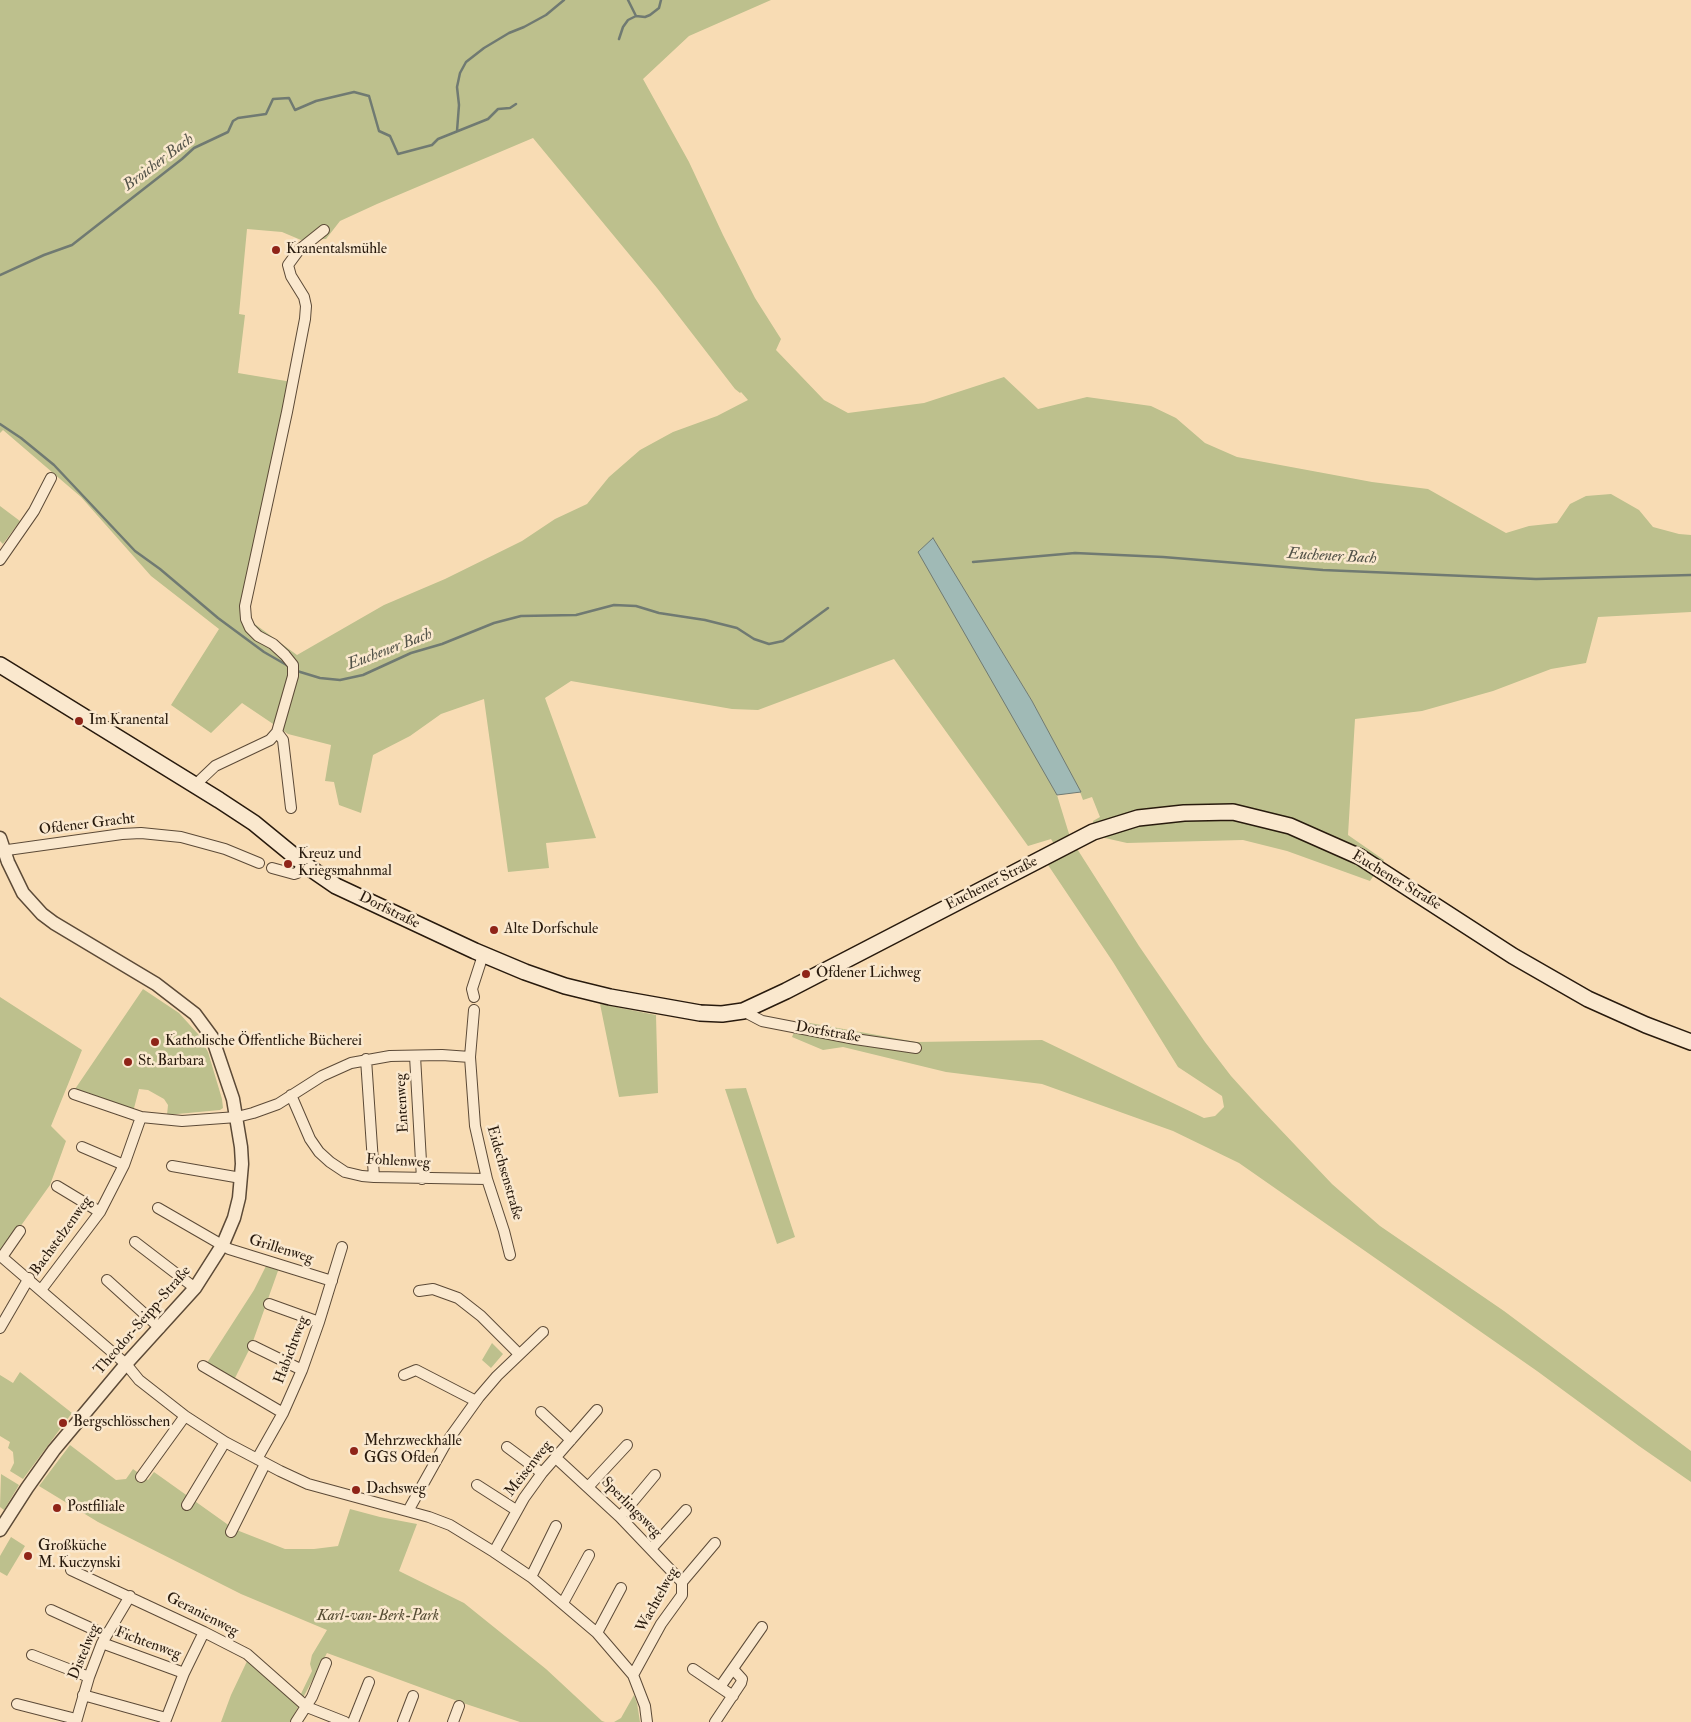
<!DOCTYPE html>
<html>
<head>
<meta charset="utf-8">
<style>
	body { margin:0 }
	canvas { display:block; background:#f8dcb4 }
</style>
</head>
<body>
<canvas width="1691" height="1722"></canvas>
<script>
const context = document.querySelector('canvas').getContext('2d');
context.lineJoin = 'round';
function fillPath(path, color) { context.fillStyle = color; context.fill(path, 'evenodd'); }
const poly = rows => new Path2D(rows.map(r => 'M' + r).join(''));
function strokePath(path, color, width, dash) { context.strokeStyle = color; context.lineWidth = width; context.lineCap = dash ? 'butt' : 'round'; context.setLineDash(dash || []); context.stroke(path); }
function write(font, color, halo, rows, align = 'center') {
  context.font = font + ' "IM FELL Double Pica",serif'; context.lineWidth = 5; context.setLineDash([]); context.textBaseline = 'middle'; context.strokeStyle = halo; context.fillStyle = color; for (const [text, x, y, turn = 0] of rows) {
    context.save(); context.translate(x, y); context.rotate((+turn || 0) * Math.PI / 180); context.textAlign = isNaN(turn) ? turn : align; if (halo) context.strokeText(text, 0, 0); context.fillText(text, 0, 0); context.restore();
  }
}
const green = poly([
	[0,0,771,0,689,36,643,79,689,162,723,235,755,298,781,339,776,350,824,400,848,413,924,403,1004,377,1038,409,1087,397,1151,406,1176,418,1205,443,1237,457,1372,482,1428,489,1506,533,1529,526,1557,523,1570,504,1586,496,1611,494,1639,510,1653,527,1679,534,1691,535,1691,612,1598,617,1586,663,1551,669,1493,691,1422,711,1355,719,1348,835,1384,860,1370,881,1287,851,1243,840,1127,843,1096,836,1093,821,1100,817,1092,797,1083,800,1080,792,1032,701,932,538,1057,795,1070,837,1054,844,1051,839,1028,846,894,659,758,710,732,709,571,681,545,698,596,838,546,843,549,868,508,872,484,699,441,714,410,736,373,755,361,813,339,805,334,782,325,781,331,745,288,734,242,703,211,733,171,705,219,629,151,576,81,497,3,430,0,433],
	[533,138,657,288,735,389,740,393,741,392,748,400,717,416,673,432,640,450,609,477,587,504,555,519,522,541,445,579,384,605,297,655,252,622,250,605,298,383,238,373,245,315,239,314,247,229,282,232,301,240,326,239,340,221,377,204],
	[0,506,20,521,3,544,0,541],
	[1074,844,1139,946,1205,1042,1231,1076,1260,1108,1332,1184,1380,1226,1504,1311,1691,1451,1691,1482,1639,1446,1537,1371,1239,1163,1173,1131,1042,1084,946,1072,843,1047,823,1050,792,1037,799,1021,916,1042,1042,1040,1204,1118,1215,1116,1224,1107,1222,1096,1178,1067,1113,962,1046,862],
	[143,989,179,1013,198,1034,208,1052,222,1099,223,1108,220,1110,167,1115,168,1105,164,1099,148,1090,139,1089,133,1112,73,1092],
	[0,997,82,1050,51,1126,66,1141,50,1185,0,1255],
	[600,1004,656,1015,658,1093,619,1097],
	[746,1088,795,1237,777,1244,725,1089],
	[267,1264,279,1268,252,1344,233,1382,205,1366,254,1290],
	[492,1343,503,1354,491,1368,482,1360],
	[20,1372,72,1413,23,1479,10,1471,14,1463,13,1452,8,1448,10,1442,0,1436,0,1375,13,1383],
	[70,1445,116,1480,126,1479,133,1469,148,1480,154,1472,234,1529,285,1549,314,1549,338,1546,350,1509,380,1517,417,1524,399,1571,464,1603,546,1669,602,1721,605,1722,520,1722,460,1702,327,1653,290,1722,221,1722,231,1695,249,1657,298,1700,312,1671,310,1664,312,1655,327,1630,241,1594,98,1522,39,1486],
	[1,1474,19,1485,4,1510,0,1507],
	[11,1537,25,1546,7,1576,0,1572,0,1556],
	[634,1695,637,1703,640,1722,614,1722,621,1718]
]);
const water = poly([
	[933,538,1032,701,1081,792,1057,795,918,552,933,538]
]);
const stream = poly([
	[628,0,636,16],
	[619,39,623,27,628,20,636,16,645,17,650,15,659,8,661,0],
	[457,131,459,105,457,87,460,73,466,62,484,48,509,33,524,27,546,15,564,0],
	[0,275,44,255,72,245,182,159,194,148,228,132,233,121,238,118,266,114,273,99,289,98,295,110,316,101,354,92,369,96,379,131,390,136,398,154,432,145,438,139,488,119,498,109,510,108,516,104],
	[0,424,21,438,54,465,135,551,160,569,218,618,264,652,290,667],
	[973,562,1075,553,1163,557,1323,570,1536,579,1691,575],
	[297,671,320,678,340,680,363,675,411,653,442,644,494,623,521,616,576,615,614,605,636,606,659,613,705,620,737,628,754,639,769,644,783,641,828,608]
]);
const minor = poly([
	[0,560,34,511,51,478],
	[277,732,283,740,291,808],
	[195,785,215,766,270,740,277,732,293,676,293,665,285,655,273,644,258,636,250,628,246,619,245,606,287,412,305,319,306,306,304,297,291,276,288,265,299,250,324,230],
	[0,851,122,834,141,833,181,837,225,849,259,863],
	[272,868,294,874,297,873,304,864],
	[474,997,472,989,483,955],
	[474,1010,470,1057,475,1126,487,1179,504,1231,510,1255],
	[743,1011,762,1021,855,1039,916,1048],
	[415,1056,422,1179],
	[366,1059,374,1177],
	[74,1094,141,1117,182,1121,237,1117,253,1113,278,1104,322,1076,351,1063,390,1056,442,1055,470,1057],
	[291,1095,310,1139,319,1152,330,1162,345,1172,362,1176,374,1177,487,1179],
	[82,1147,124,1165],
	[172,1166,241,1178],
	[57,1186,100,1212],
	[158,1208,229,1249,332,1281],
	[20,1231,2,1257,126,1364,139,1380,185,1416,225,1442,280,1471,308,1484,429,1517,450,1525,494,1552,531,1577,597,1633,633,1675,645,1706,647,1722],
	[135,1242,195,1288],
	[107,1280,160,1328],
	[41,1290,100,1212,124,1165,141,1117],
	[419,1291,433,1289,458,1298,481,1316,519,1354],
	[269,1304,319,1322],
	[0,1328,29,1278],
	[253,1346,302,1370],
	[203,1366,283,1413],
	[404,1375,416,1370,476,1401],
	[541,1412,571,1440],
	[507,1447,542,1473],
	[556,1458,620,1517,682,1582],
	[257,1459,283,1413,302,1370,319,1322,342,1247],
	[141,1477,185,1416],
	[477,1485,516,1510],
	[588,1487,627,1445],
	[187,1505,225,1442],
	[408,1511,446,1443,479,1397,497,1376,543,1332],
	[620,1517,655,1475],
	[231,1532,265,1464],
	[651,1549,686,1510],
	[494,1552,524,1498,542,1473,597,1410],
	[71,1570,204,1632,247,1654,307,1707,345,1722],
	[531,1577,556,1526],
	[563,1603,589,1555],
	[51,1610,106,1635],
	[597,1633,621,1588],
	[102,1643,184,1673],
	[32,1655,89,1677],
	[693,1669,733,1696],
	[633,1675,661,1624,682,1595,682,1582,715,1543],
	[720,1687,762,1627],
	[83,1695,166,1718],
	[17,1704,76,1719],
	[76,1722,89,1677,102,1643,130,1596],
	[165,1722,184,1673,204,1632],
	[296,1722,312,1697,326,1663],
	[353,1722,369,1682],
	[403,1722,413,1696],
	[453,1722,459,1706],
	[715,1722,741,1683,742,1679,733,1669]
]);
const tertiary = poly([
	[0,838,8,862,23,893,42,914,54,923,156,984,195,1014,212,1037,233,1099,241,1147,242,1164,239,1198,234,1218,223,1244,195,1288,126,1364,54,1450,27,1488,0,1530]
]);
const secondary = poly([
	[0,665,219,800,254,823,304,864,336,886,475,951,525,972,565,986,610,997,700,1013,722,1014,743,1011,786,991,1093,832,1138,818,1184,813,1233,812,1290,826,1360,857,1513,956,1588,999,1646,1025,1691,1042]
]);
const markers = [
	[276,250,5,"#8f2418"],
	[79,721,5,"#8f2418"],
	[288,864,5,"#8f2418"],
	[494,930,5,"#8f2418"],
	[806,974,5,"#8f2418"],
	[155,1042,5,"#8f2418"],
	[128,1062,5,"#8f2418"],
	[63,1423,5,"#8f2418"],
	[354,1451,5,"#8f2418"],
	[356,1490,5,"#8f2418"],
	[57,1508,5,"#8f2418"],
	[28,1556,5,"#8f2418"]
];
const poiNames = [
	["Kranentalsmühle",286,250],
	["Im Kranental",89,721],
	["Kreuz und",298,855],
	["Kriegsmahnmal",298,872],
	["Alte Dorfschule",504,930],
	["Ofdener Lichweg",816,974],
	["Katholische Öffentliche Bücherei",165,1042],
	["St. Barbara",138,1062],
	["Bergschlösschen",73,1423],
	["Mehrzweckhalle",364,1442],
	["GGS Ofden",364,1459],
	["Dachsweg",366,1490],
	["Postfiliale",67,1508],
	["Großküche",38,1547],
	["M. Kuczynski",38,1564]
];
const streetNames = [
	["Ofdener Gracht",87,825,-7],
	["Euchener Straße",1396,881,31],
	["Euchener Straße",992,884,-27],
	["Dorfstraße",389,911,26],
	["Dorfstraße",828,1033,10],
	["Entenweg",403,1103,-93],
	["Fohlenweg",398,1162,3],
	["Eidechsenstraße",504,1173,74],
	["Bachstelzenweg",62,1236,-54],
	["Grillenweg",281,1250,17],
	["Theodor-Seipp-Straße",143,1321,-49],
	["Habichtweg",292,1350,-69],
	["Meisenweg",529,1469,-52],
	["Sperlingsweg",631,1508,45],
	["Wachtelweg",658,1600,-61],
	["Geranienweg",202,1615,27],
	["Fichtenweg",148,1644,20],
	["Distelweg",85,1652,-67]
];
const parkNames = [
	["Karl-van-Berk-Park",378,1617]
];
const waterNames = [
	["Broicher Bach",159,163,-37],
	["Euchener Bach",1332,557,3],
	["Euchener Bach",390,650,-21]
];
fillPath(green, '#bdc08d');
fillPath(water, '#a0bab6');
strokePath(water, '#707a72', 1);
strokePath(stream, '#707a72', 2.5);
strokePath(minor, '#5c4a37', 12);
strokePath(tertiary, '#5c4a37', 15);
strokePath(secondary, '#281a0d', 18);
strokePath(minor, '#fae8ce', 10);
strokePath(tertiary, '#fae8ce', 12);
strokePath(secondary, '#fae8ce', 15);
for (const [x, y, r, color] of markers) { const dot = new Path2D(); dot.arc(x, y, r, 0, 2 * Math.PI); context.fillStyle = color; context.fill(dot); strokePath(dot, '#fae8ce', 2); }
write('15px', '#281a0d', '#fae8ce', poiNames, 'left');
write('15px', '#281a0d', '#fae8ce', streetNames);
write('italic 15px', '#554c33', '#fae8ce', parkNames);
write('italic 16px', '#525248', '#fae8ce', waterNames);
</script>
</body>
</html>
